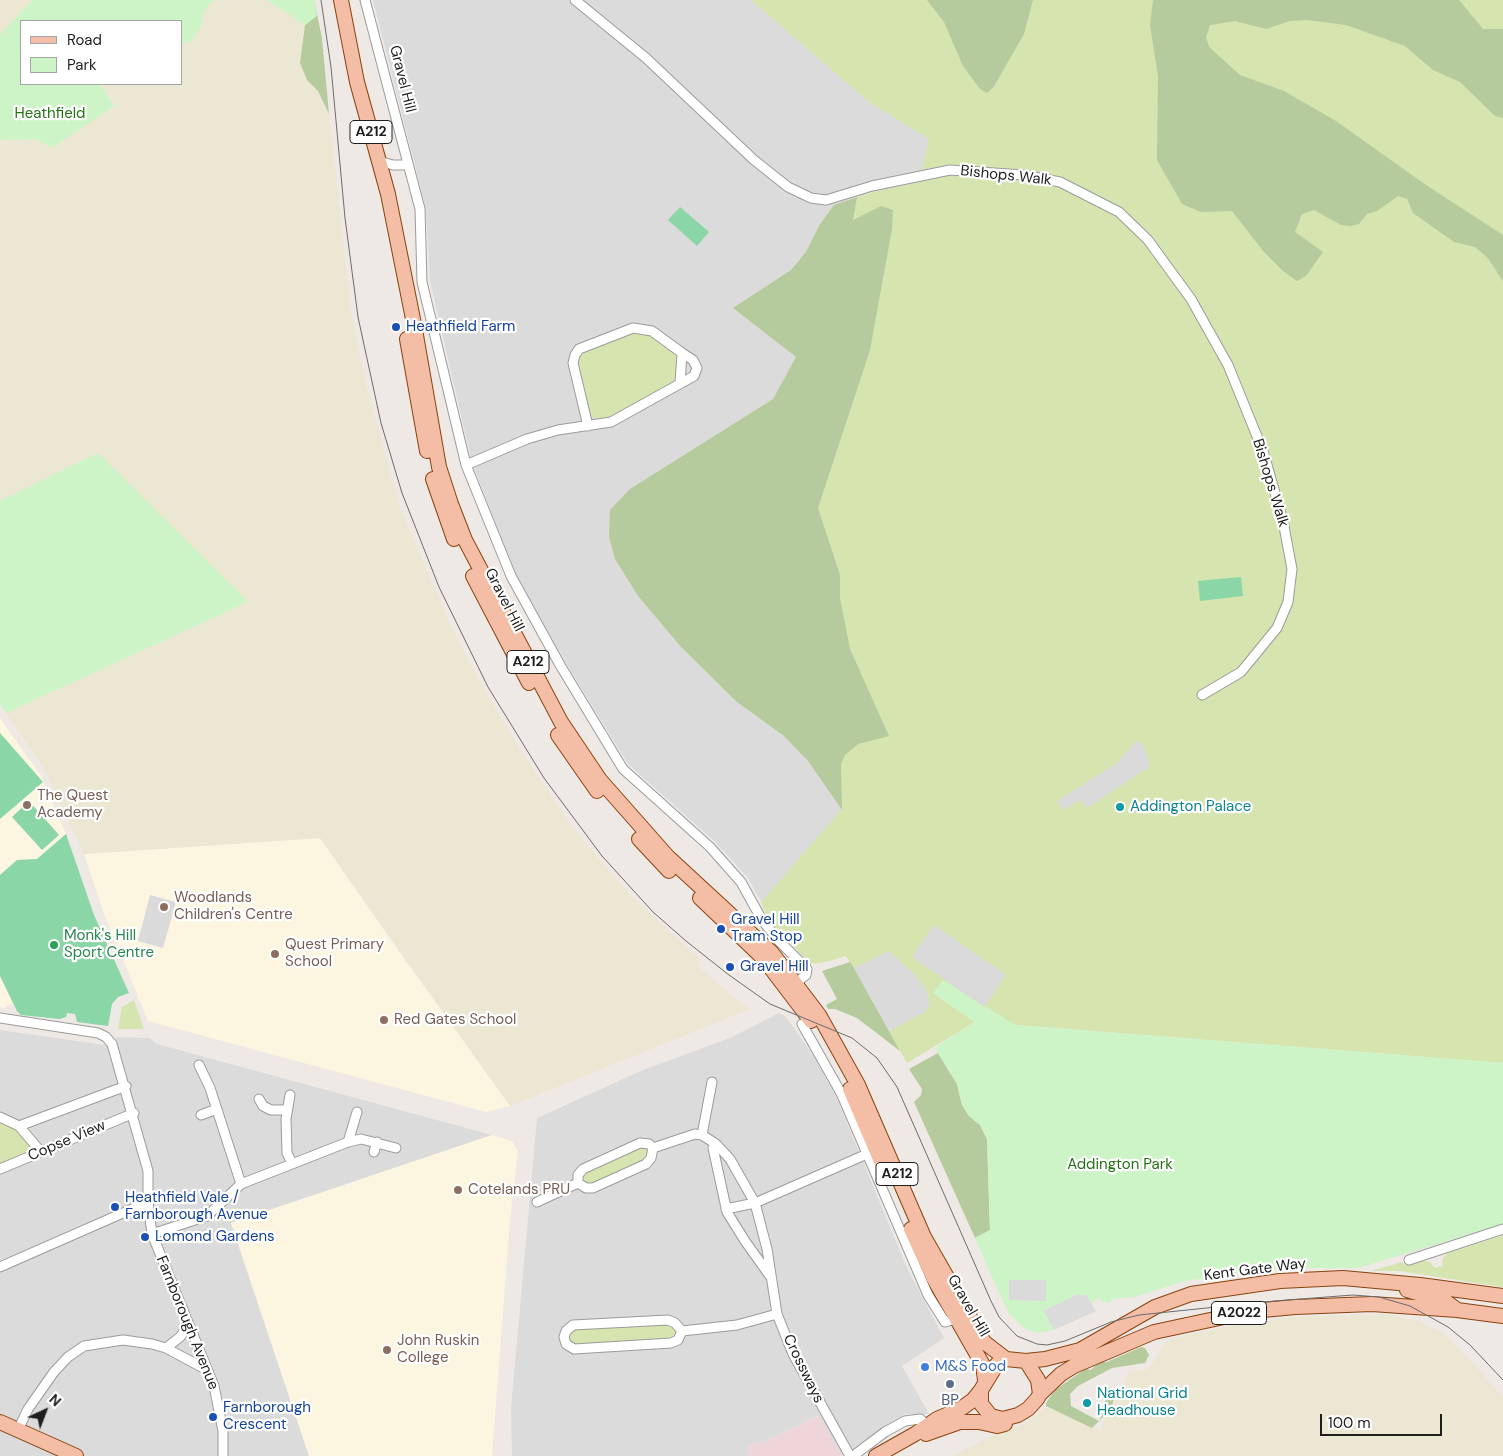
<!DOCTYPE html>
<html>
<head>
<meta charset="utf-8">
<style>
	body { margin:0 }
	#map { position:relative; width:1503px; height:1456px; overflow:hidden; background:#eee9e5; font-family:"DM Sans",sans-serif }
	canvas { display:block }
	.legend { position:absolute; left:20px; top:20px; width:162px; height:65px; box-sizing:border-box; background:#fff; border:1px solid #a5a5a5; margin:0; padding:6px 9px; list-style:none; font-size:15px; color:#1e1e1e }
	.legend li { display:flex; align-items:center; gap:10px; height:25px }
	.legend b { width:25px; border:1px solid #a5a5a5 }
	.north { position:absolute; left:20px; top:1386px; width:50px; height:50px; -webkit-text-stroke:4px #fff; paint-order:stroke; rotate:43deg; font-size:14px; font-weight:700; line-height:20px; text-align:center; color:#1e1e1e }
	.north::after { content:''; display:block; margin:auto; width:18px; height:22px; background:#1e1e1e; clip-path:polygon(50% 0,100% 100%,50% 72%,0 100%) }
	.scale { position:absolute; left:1320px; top:1414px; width:122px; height:22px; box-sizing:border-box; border:2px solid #1e1e1e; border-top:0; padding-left:6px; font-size:15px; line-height:18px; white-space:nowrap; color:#1e1e1e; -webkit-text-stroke:4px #fff; paint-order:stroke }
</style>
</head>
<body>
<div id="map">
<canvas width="1503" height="1456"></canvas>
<ul class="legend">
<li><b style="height:6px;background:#f3bea5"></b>Road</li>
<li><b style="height:14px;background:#cdf4c6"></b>Park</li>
</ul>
<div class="north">N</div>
<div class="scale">100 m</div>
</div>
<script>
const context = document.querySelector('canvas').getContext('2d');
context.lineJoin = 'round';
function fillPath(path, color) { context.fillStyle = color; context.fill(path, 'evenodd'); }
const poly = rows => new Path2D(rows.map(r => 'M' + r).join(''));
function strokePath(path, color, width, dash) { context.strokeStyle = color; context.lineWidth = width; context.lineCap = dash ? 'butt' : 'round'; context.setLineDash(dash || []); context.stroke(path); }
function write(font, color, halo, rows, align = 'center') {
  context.font = font + ' "DM Sans",sans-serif'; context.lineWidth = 4.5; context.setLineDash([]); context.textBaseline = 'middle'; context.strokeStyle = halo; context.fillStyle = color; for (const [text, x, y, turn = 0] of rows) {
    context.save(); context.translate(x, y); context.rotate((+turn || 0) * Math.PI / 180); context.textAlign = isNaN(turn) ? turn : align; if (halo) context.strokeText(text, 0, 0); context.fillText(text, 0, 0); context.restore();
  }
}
const residential = poly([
	[373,0,751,0,869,102,930,139,919,182,872,192,834,205,820,224,806,252,791,270,733,308,796,357,773,399,630,489,609,537,615,559,638,596,681,647,737,702,784,736,808,761,842,810,761,902,748,878,715,842,628,764,565,662,515,573,472,463,430,281,426,209],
	[779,1013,786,1017,813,1055,835,1094,907,1268,944,1338,902,1366,929,1414,905,1414,842,1455,818,1416,762,1443,748,1445,749,1456,512,1456,511,1408,537,1118,643,1070,730,1038],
	[0,1030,105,1045,118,1037,150,1038,157,1044,492,1135,231,1223,309,1456,0,1456],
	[1076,1295,1087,1295,1096,1311,1054,1330,1043,1311]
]);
const commercial = poly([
	[819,1416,842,1455,840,1456,749,1456,748,1445,762,1443]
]);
const education = poly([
	[0,718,41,776,66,834,37,859,17,860,0,875],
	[320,838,395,946,510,1106,486,1112,148,1021,103,911,84,854],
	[0,976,13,1003,4,1008,0,1007],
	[492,1135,512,1141,518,1151,510,1220,492,1456,309,1456,231,1223]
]);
const farmland = poly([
	[0,0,32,0,0,35],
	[216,0,267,0,305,25,300,64,307,80,318,91,329,114,351,311,365,380,400,508,450,624,484,689,523,754,576,832,631,896,701,960,697,966,737,1000,750,1009,510,1106,320,838,84,854,46,772,6,713,248,602,98,453,0,501,0,140,36,139,114,106,100,84,181,84,181,44,187,43,200,28,203,14,210,3],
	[1383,1314,1418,1321,1443,1333,1456,1345,1503,1397,1503,1456,952,1456,990,1437,1025,1424,1045,1407,1100,1429,1130,1371,1146,1370,1151,1366,1167,1340,1221,1328,1294,1317]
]);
const grass = poly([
	[751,0,1503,0,1503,1063,1015,1025,984,1007,933,993,975,1022,907,1063,846,956,826,962,810,964,767,918,761,902,842,809,808,761,784,736,737,702,681,647,638,596,615,559,609,537,610,510,630,489,773,399,796,357,733,308,791,270,806,252,820,224,834,205,872,192,919,182,929,139,869,102],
	[633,332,649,334,678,355,675,379,645,400,616,416,597,420,588,412,578,362,579,357,582,352],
	[134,1000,144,1029,118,1029,122,1007],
	[0,1117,8,1119,41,1152,0,1169],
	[644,1147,650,1150,650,1157,597,1183,584,1185,581,1179,586,1173],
	[1503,1235,1503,1287,1399,1271,1371,1271,1402,1262,1404,1265,1423,1260,1431,1263,1435,1268,1442,1266,1443,1258,1448,1253],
	[666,1324,677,1330,673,1339,577,1345,571,1342,569,1338,572,1330,575,1329]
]);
const forest = poly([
	[314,0,322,38,329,114,318,91,307,80,300,63,305,25,312,19],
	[927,0,1033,0,1024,34,993,88,987,93,980,89,963,66,944,22],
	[1153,0,1459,0,1483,29,1503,29,1503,118,1495,116,1460,82,1433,70,1405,46,1346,25,1307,20,1290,21,1266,29,1235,21,1210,25,1206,37,1209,47,1240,75,1284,91,1336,121,1426,185,1503,235,1503,281,1488,258,1475,247,1454,242,1413,213,1407,199,1398,196,1377,211,1367,214,1359,224,1350,226,1341,225,1314,210,1302,214,1295,232,1323,252,1306,276,1297,281,1283,271,1264,252,1232,211,1201,212,1182,204,1157,160,1158,76,1150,25],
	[857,197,853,220,881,206,893,210,892,229,870,350,818,508,840,575,840,598,850,649,889,736,858,744,845,755,841,764,842,810,808,761,784,736,737,702,681,647,638,596,615,559,609,537,610,510,630,489,773,399,796,357,733,308,791,270,806,252,820,224,834,205],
	[850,962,854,968,900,1051,857,1018,835,1009,828,1009,826,1005,837,999,822,971],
	[938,1053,957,1084,962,1105,969,1116,980,1125,987,1139,990,1230,975,1238,914,1102,921,1095,922,1089,909,1069],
	[1141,1347,1145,1348,1149,1355,1145,1363,1112,1368,1078,1386,1070,1394,1071,1406,1099,1421,1101,1417,1097,1415,1106,1399,1103,1389,1108,1387,1120,1391,1116,1394,1110,1410,1092,1428,1046,1406,1046,1403,1055,1390,1078,1374,1086,1369,1091,1370,1099,1362,1107,1362]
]);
const park = poly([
	[32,0,216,0,210,3,203,14,200,28,194,38,187,43,181,44,181,21,21,21,21,84,100,84,114,106,52,148,36,139,0,140,0,35],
	[267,0,314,0,317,16,305,25],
	[98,453,248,602,6,713,0,704,0,501],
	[943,980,1015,1025,1503,1063,1503,1224,1358,1268,1279,1268,1185,1281,1134,1297,1113,1299,1109,1303,1103,1302,1099,1298,1091,1303,1087,1295,1076,1295,1043,1311,1054,1330,1037,1333,1026,1329,1010,1315,1004,1304,975,1238,990,1230,987,1139,980,1125,969,1116,962,1105,957,1084,935,1048,974,1022,933,993]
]);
const pitch = poly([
	[680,207,709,232,697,246,668,220],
	[1241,577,1243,596,1200,601,1198,581],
	[0,733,43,782,0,819],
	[29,801,59,835,42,850,12,817],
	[66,834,94,915,129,993,118,997,112,1004,108,1026,77,1022,75,1014,67,1013,66,1017,60,1019,21,1015,17,1011,0,976,0,875,17,860,37,859]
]);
const parking = poly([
	[1137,740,1144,747,1150,766,1087,808,1080,800,1064,810,1057,801,1117,763],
	[150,895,176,902,163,948,138,941],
	[934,925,1006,975,984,1007,912,957],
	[889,951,915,975,926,990,929,999,929,1006,925,1012,889,1031,854,968],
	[1009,1280,1046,1280,1046,1301,1009,1300]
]);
const minor = poly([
	[365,0,420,209,422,282,466,465,511,576,560,665,623,769,710,847,741,882,762,920,779,941,807,969,806,975,796,983],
	[575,0,646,58,754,160,788,187,811,198,826,200,872,186,950,170,1024,175,1060,182,1119,212,1148,240,1191,299,1228,365,1263,451,1283,521,1292,569,1288,602,1277,628,1241,672,1202,695],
	[379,161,393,165,408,165],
	[588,426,573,363,575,355,579,349,633,328,652,331,682,353,680,383],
	[466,465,527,439,558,430,611,422,694,376,697,368,693,360,682,353],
	[0,1018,98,1033,106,1037,112,1044,148,1171,148,1202,152,1234,214,1386,223,1431,223,1456],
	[802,1024,841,1093,928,1295,945,1322,956,1319],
	[199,1065,210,1088,241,1184],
	[290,1095,286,1119,287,1153,292,1163],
	[259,1099,263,1106,271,1110,286,1110],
	[201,1115,217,1109],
	[0,1117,19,1126,41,1152],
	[19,1126,126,1086],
	[702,1135,712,1082],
	[348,1142,357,1112],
	[640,1143,649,1144,653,1148,651,1158,646,1164,593,1188,586,1188,578,1183,578,1175,583,1169,640,1143],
	[716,1144,713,1148,727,1212,745,1241,770,1276],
	[653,1148,695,1134,702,1135,716,1144,730,1159,755,1203,767,1249,777,1314,793,1354,850,1456],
	[374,1152,377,1142],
	[0,1169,134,1113],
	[537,1202,578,1183],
	[726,1209,755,1203,867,1154],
	[152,1234,207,1216,241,1184,348,1142,361,1139,396,1148],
	[1409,1260,1503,1229],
	[0,1267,148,1202],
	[682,1331,678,1340,671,1343,574,1349,566,1344,564,1337,566,1331,573,1325,668,1320,675,1323,682,1331,737,1325,777,1314],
	[166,1348,180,1337,188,1326],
	[18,1430,28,1409,54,1372,68,1357,84,1346,123,1340,152,1344,166,1348,207,1370],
	[853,1456,885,1432,905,1421,920,1419,927,1425]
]);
const primary = poly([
	[341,0,357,82,388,194,414,324,439,467,451,504,465,540,561,722,600,780,668,857,772,953,819,1015,858,1085,924,1237,984,1342,1006,1359],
	[407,339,427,451],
	[433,479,454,539],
	[473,576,529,683],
	[558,735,597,791],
	[639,839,669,871],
	[700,898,763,958,811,1021],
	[850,1089,883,1166],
	[911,1229,934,1279,983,1365,985,1380],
	[1407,1290,1445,1301,1456,1309],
	[1026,1361,1038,1380,1040,1394,1037,1399,1028,1409,1018,1415,1003,1419,991,1416,981,1404,981,1390,997,1364,1006,1359,1026,1361,1045,1359,1080,1350,1155,1307,1191,1294,1280,1281,1343,1278,1420,1285,1503,1296],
	[1040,1394,1061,1374,1074,1366,1154,1332,1252,1311,1295,1307,1372,1304,1457,1310,1503,1316],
	[0,1422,76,1456],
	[926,1434,960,1422,979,1422,997,1426,1005,1424],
	[876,1456,915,1434,937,1419,962,1408,973,1400,981,1390]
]);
const tram = poly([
	[321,0,331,67,345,218,358,317,381,423,402,493,439,587,488,687,544,778,602,856,653,912,686,941,729,975,770,1004,852,1038,877,1058,897,1087,991,1301,999,1317,1017,1336,1037,1344,1047,1345,1065,1341,1111,1322,1139,1315,1274,1301,1353,1295,1379,1297,1410,1306,1448,1327,1470,1345,1503,1380]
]);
const markers = [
	[396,327,5,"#1a4fb4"],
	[27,805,5,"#8d6e63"],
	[1120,807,5,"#0f9aa8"],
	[164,907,5,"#8d6e63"],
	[721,929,5,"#1a4fb4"],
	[54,945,5,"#2e9e5b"],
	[275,954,5,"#8d6e63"],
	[730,967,5,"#1a4fb4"],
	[384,1020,5,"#8d6e63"],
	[458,1190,5,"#8d6e63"],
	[115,1207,5,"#1a4fb4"],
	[145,1237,5,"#1a4fb4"],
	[387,1350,5,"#8d6e63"],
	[925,1367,5,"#3f7fe0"],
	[950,1384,5,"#5c6f8a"],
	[1087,1403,5,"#0f9aa8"],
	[213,1417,5,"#1a4fb4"]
];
const shields = [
	[371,132,42],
	[528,662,42],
	[897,1174,42],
	[1239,1313,55]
];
const shieldNames = [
	["A212",371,132],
	["A212",528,662],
	["A212",897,1174],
	["A2022",1239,1313]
];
const streetNames = [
	["Gravel Hill",402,79,76],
	["Bishops Walk",1006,176,6],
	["Bishops Walk",1270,483,73],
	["Gravel Hill",504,600,63],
	["Copse View",67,1141,-23],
	["Kent Gate Way",1255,1270,-7],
	["Gravel Hill",968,1306,60],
	["Farnborough Avenue",187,1323,68],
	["Crossways",803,1369,64]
];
const parkNames = [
	["Heathfield",50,114],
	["Addington Park",1120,1165]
];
const transitNames = [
	["Heathfield Farm",406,327],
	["Gravel Hill",731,920],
	["Tram Stop",731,937],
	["Gravel Hill",740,967],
	["Heathfield Vale /",125,1198],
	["Farnborough Avenue",125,1215],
	["Lomond Gardens",155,1237],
	["Farnborough",223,1408],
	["Crescent",223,1425]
];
const educationNames = [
	["The Quest",37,796],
	["Academy",37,813],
	["Woodlands",174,898],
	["Children's Centre",174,915],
	["Quest Primary",285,945],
	["School",285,962],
	["Red Gates School",394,1020],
	["Cotelands PRU",468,1190],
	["John Ruskin",397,1341],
	["College",397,1358]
];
const cultureNames = [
	["Addington Palace",1130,807],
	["National Grid",1097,1394],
	["Headhouse",1097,1411]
];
const leisureNames = [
	["Monk's Hill",64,936],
	["Sport Centre",64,953]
];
const shopNames = [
	["M&S Food",935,1367]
];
const serviceNames = [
	["BP",950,1401]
];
fillPath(residential, '#dcdbdb');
fillPath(commercial, '#edd5da');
fillPath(education, '#fcf5e0');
fillPath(farmland, '#ebe7d2');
fillPath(grass, '#d6e4af');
fillPath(forest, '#b5ca9d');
fillPath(park, '#cdf4c6');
fillPath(pitch, '#8ad6a6');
fillPath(parking, '#dadada');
strokePath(minor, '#9b9b9b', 11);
strokePath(primary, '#8a430e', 16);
strokePath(minor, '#fff', 9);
strokePath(primary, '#f3bea5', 14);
strokePath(tram, '#6c6c6c', 1);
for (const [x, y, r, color] of markers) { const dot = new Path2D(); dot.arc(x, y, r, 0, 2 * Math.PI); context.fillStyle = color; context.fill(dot); strokePath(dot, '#fff', 2); }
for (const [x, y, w] of shields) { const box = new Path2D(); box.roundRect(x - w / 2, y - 11.5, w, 23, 4); context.fillStyle = '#fff'; context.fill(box); strokePath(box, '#1e1e1e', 1); }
write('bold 14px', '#1e1e1e', null, shieldNames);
write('15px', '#1e1e1e', '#fff', streetNames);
write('15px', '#247215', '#fff', parkNames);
write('15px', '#164399', '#fff', transitNames, 'left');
write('15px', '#785e54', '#fff', educationNames, 'left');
write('15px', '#0d838f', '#fff', cultureNames, 'left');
write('15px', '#27864d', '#fff', leisureNames, 'left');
write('15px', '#366cbe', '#fff', shopNames, 'left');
write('15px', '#4e5e75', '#fff', serviceNames);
</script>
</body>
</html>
